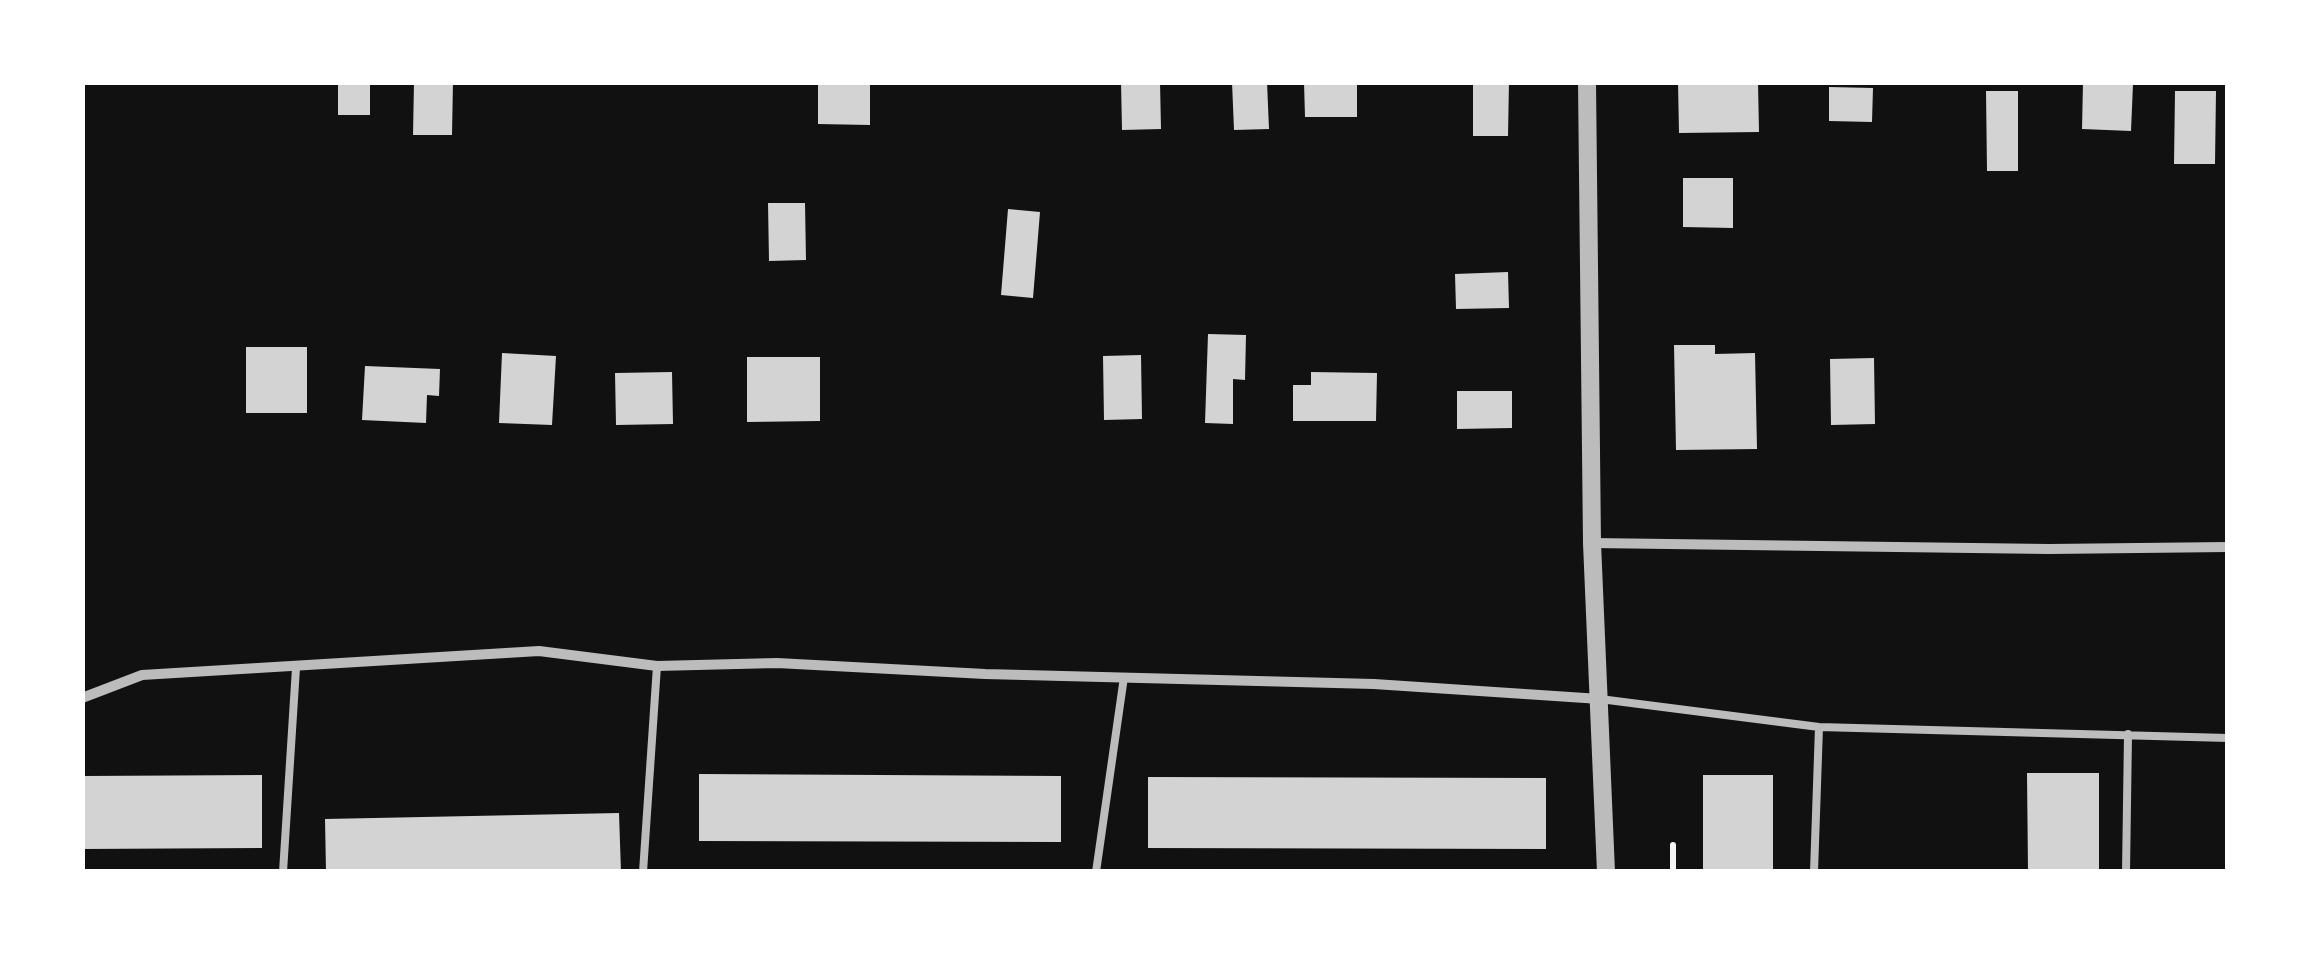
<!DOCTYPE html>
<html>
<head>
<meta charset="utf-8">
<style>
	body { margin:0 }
	#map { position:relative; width:2310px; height:954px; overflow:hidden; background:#111; font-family:"Golos Text",sans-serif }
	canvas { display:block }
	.frame { position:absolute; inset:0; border:85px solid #fff; pointer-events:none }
</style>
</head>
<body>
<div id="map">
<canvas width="2310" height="954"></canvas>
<div class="frame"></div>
</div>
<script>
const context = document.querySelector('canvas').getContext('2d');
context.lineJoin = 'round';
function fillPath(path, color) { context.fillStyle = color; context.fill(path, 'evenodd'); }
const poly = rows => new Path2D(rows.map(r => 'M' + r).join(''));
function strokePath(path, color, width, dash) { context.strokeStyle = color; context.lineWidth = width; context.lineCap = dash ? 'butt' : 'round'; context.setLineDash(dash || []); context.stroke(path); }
const building = poly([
	[338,82,370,82,370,115,338,115],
	[414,82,453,82,452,135,413,135],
	[818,82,870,82,870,125,818,124],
	[1121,82,1160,82,1161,129,1122,130],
	[1232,82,1267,82,1269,129,1234,130],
	[1304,82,1357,82,1357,117,1305,117],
	[1473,82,1509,82,1508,136,1473,136],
	[1678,82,1758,82,1759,132,1679,133],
	[2083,82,2133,84,2131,131,2082,129],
	[1829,87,1873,88,1872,122,1829,121],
	[1986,91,2018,91,2018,171,1987,171],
	[2175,91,2216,91,2215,164,2174,164],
	[1683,178,1733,178,1733,228,1683,227],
	[768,203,805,203,806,260,769,261],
	[1008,209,1040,212,1033,298,1001,295],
	[1508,272,1509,308,1456,309,1455,274],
	[1208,334,1246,335,1245,380,1233,379,1233,424,1205,423],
	[1674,345,1715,345,1715,354,1755,353,1757,449,1676,450],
	[246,347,307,347,307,413,246,413],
	[502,353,556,356,552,425,499,423],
	[1141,355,1142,419,1104,420,1103,356],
	[747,357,820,357,820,421,747,422],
	[1874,358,1875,424,1831,425,1830,359],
	[365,366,440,369,439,396,427,395,426,423,362,420],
	[672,372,673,424,616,425,615,373],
	[1311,372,1377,373,1376,421,1293,421,1293,385,1311,385],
	[1457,391,1512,391,1512,428,1457,429],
	[2027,773,2099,773,2099,872,2028,872],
	[699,774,1061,776,1061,842,699,841],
	[262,775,262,848,82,849,82,776],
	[1703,775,1773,775,1773,872,1703,872],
	[1148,777,1546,778,1546,849,1148,848],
	[619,813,621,872,326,872,325,819]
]);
const path = poly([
	[1673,872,1673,845]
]);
const service = poly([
	[1600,699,1819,727,2228,738],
	[283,872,296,668],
	[643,872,657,666],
	[1096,872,1124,677],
	[1814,872,1819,727],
	[2126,872,2128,734]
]);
const minor = poly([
	[1592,543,2049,549,2228,547],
	[82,698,142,675,539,651,657,666,777,663,985,674,1374,684,1600,699]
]);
const tertiary = poly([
	[1587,82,1592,543,1606,872]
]);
fillPath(building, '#d3d3d3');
strokePath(path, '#f5f5f5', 6);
strokePath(service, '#bcbcbc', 8);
strokePath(minor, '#bcbcbc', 10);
strokePath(tertiary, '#bcbcbc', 18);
</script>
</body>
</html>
